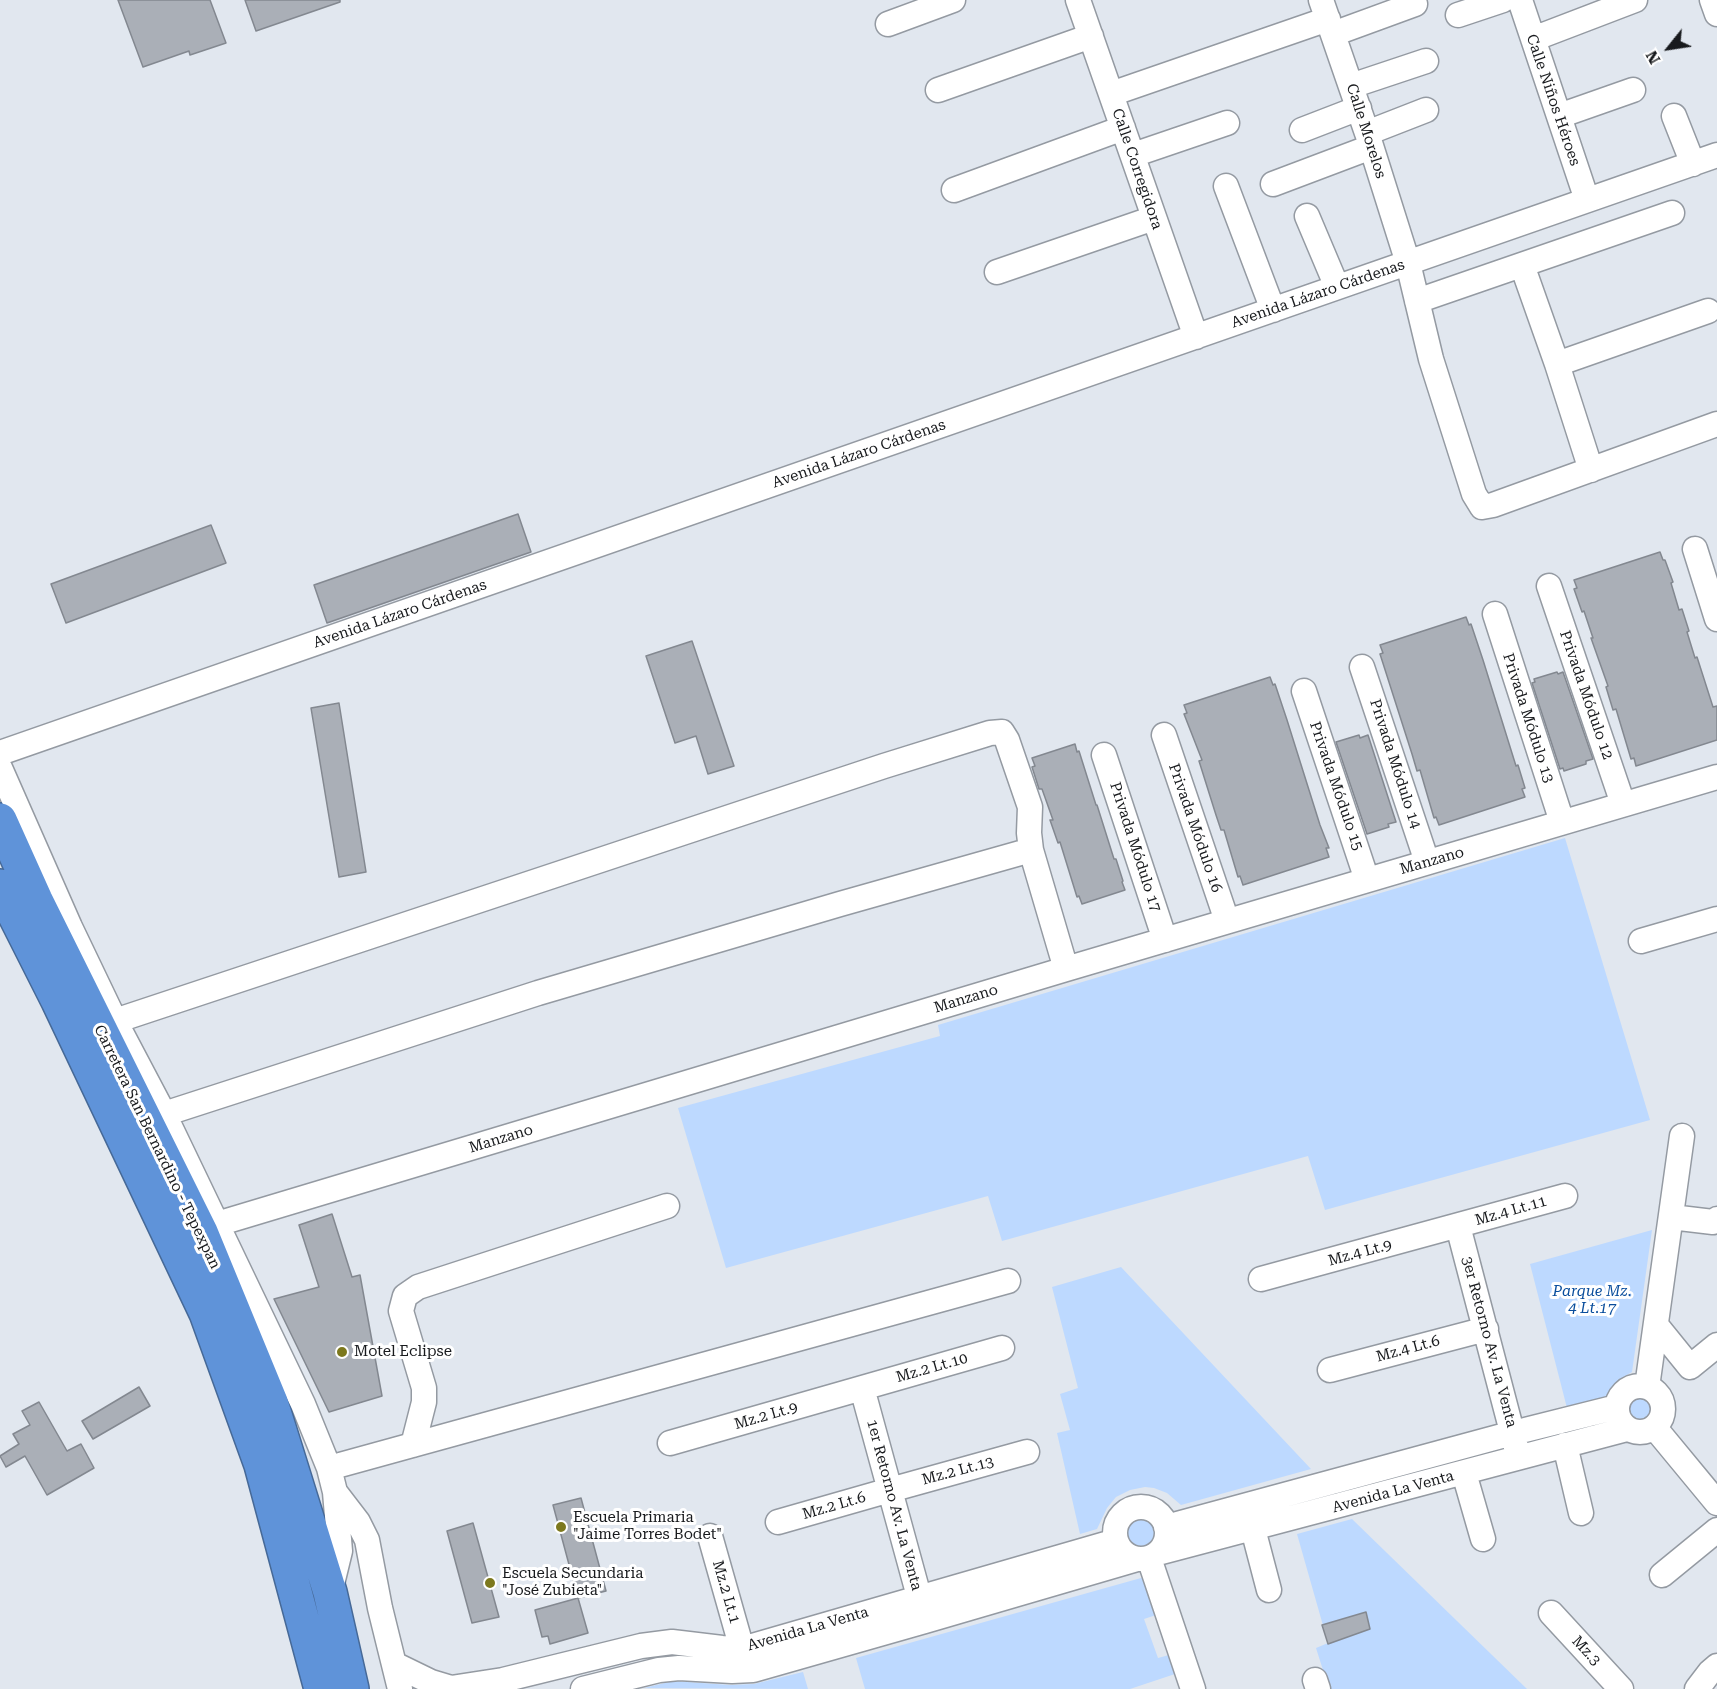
<!DOCTYPE html>
<html>
<head>
<meta charset="utf-8">
<style>
	body { margin:0 }
	#map { position:relative; width:1717px; height:1689px; overflow:hidden; background:#e1e7ef; font-family:"Roboto Serif",serif }
	canvas { display:block }
	.north { position:absolute; left:1639px; top:18px; width:60px; height:60px; -webkit-text-stroke:4px #fff; paint-order:stroke; rotate:240deg; font-size:16px; font-weight:700; line-height:24px; text-align:center; color:#181a1d }
	.north::after { content:''; display:block; margin:auto; width:21px; height:27px; background:#181a1d; clip-path:polygon(50% 0,100% 100%,50% 72%,0 100%) }
</style>
</head>
<body>
<div id="map">
<canvas width="1717" height="1689"></canvas>
<div class="north">N</div>
</div>
<script>
const context = document.querySelector('canvas').getContext('2d');
context.lineJoin = 'round';
function fillPath(path, color) { context.fillStyle = color; context.fill(path, 'evenodd'); }
const poly = rows => new Path2D(rows.map(r => 'M' + r).join(''));
function strokePath(path, color, width, dash) { context.strokeStyle = color; context.lineWidth = width; context.lineCap = dash ? 'butt' : 'round'; context.setLineDash(dash || []); context.stroke(path); }
function write(font, color, halo, rows, align = 'center') {
  context.font = font + ' "Roboto Serif",serif'; context.lineWidth = 6; context.setLineDash([]); context.textBaseline = 'middle'; context.strokeStyle = halo; context.fillStyle = color; for (const [text, x, y, turn = 0] of rows) {
    context.save(); context.translate(x, y); context.rotate((+turn || 0) * Math.PI / 180); context.textAlign = isNaN(turn) ? turn : align; if (halo) context.strokeText(text, 0, 0); context.fillText(text, 0, 0); context.restore();
  }
}
const green = poly([
	[1565,838,1650,1120,1325,1210,1308,1156,1002,1241,988,1196,726,1268,678,1108,940,1036,938,1025],
	[1652,1230,1632,1372,1618,1380,1613,1388,1611,1397,1567,1408,1530,1264],
	[1121,1267,1311,1469,1181,1505,1167,1493,1154,1488,1145,1487,1130,1490,1116,1497,1107,1508,1097,1529,1080,1534,1057,1433,1070,1430,1060,1394,1078,1388,1052,1287],
	'1625 1409a15 15 0 1 1 30 0a15 15 0 1 1-30 0Z',
	'1125 1534a15 15 0 1 1 30 0a15 15 0 1 1-30 0Z',
	[1352,1519,1527,1689,1329,1689,1316,1648,1328,1643,1297,1534],
	[1141,1578,1144,1579,1156,1615,1144,1619,1158,1658,1169,1655,1175,1674,1130,1689,865,1689,856,1658],
	[803,1672,808,1689,644,1688,673,1681,730,1685,754,1684]
]);
const building = poly([
	[118,0,210,0,226,43,190,55,189,51,143,67,118,0],
	[245,0,340,0,340,2,256,31,245,0],
	[518,514,531,552,327,623,314,585,518,514],
	[211,525,226,563,66,623,51,584,211,525],
	[1660,552,1663,560,1665,560,1673,582,1671,583,1679,610,1682,609,1689,631,1687,632,1695,658,1697,657,1713,707,1717,706,1717,740,1636,766,1634,758,1631,759,1616,709,1613,710,1606,687,1608,686,1591,638,1593,638,1584,611,1582,612,1574,589,1577,588,1574,580,1660,552],
	[1466,617,1469,625,1471,624,1483,660,1516,766,1518,765,1525,788,1522,789,1525,797,1439,825,1436,817,1434,818,1420,770,1417,771,1412,754,1380,654,1383,653,1380,645,1466,617],
	[692,641,734,766,708,774,696,736,675,743,646,656,692,641],
	[1557,672,1558,674,1563,672,1593,759,1586,761,1586,764,1564,771,1563,768,1560,769,1532,683,1535,682,1534,679,1557,672],
	[1270,677,1273,685,1275,684,1287,720,1320,825,1329,848,1326,848,1329,857,1243,885,1240,876,1238,877,1224,830,1221,830,1216,815,1199,761,1202,760,1184,714,1187,713,1184,705,1270,677],
	[339,703,366,872,339,877,311,708,339,703],
	[1359,735,1360,738,1368,735,1396,822,1388,824,1389,827,1367,834,1336,742,1359,735],
	[1075,744,1077,752,1079,751,1096,805,1097,805,1114,859,1116,859,1123,881,1122,882,1125,890,1082,904,1079,896,1077,897,1060,842,1058,843,1050,820,1053,820,1042,789,1039,789,1032,767,1035,766,1032,758,1075,744],
	[332,1214,352,1277,360,1275,382,1396,329,1412,274,1299,319,1287,299,1225,332,1214],
	[139,1387,150,1406,93,1439,82,1421,139,1387],
	[39,1402,67,1451,81,1444,94,1468,47,1495,25,1456,6,1467,0,1456,19,1444,13,1434,30,1425,22,1411,39,1402],
	[581,1498,606,1591,578,1598,588,1633,550,1644,548,1636,542,1637,535,1610,578,1598,553,1505,581,1498],
	[473,1523,499,1617,472,1623,447,1531,473,1523],
	[1366,1612,1370,1629,1328,1644,1322,1625,1366,1612]
]);
const minor = poly([
	[1078,0,1196,337],
	[1321,0,1367,133,1408,263,1431,359,1474,494,1482,507,1493,505,1717,424],
	[1520,0,1587,200],
	[1712,0,1717,14],
	[1458,15,1503,0],
	[888,24,953,0],
	[1333,34,1415,4],
	[1533,39,1635,0],
	[1351,86,1426,61],
	[938,90,1091,36],
	[1111,94,1328,19],
	[1559,116,1633,90],
	[1674,116,1693,164],
	[1302,130,1359,108],
	[1367,133,1426,110],
	[1133,155,1227,123],
	[1273,184,1371,147],
	[1226,186,1273,310],
	[954,190,1123,128],
	[1307,216,1337,287],
	[1522,265,1557,364,1591,470],
	[997,272,1154,218],
	[1417,301,1672,213],
	[1557,364,1708,311],
	[1695,549,1717,619],
	[1549,586,1623,804],
	[1495,614,1562,822],
	[1362,667,1427,862],
	[1304,691,1367,880],
	[1164,735,1227,921],
	[0,753,1717,155],
	[1104,755,1165,940],
	[0,768,70,927,115,1021,164,1114,303,1404,329,1468,335,1492,340,1551,330,1592],
	[1641,941,1717,919],
	[115,1021,884,766,990,733,1002,732,1007,740,1030,807,1029,833,1031,850,1066,969],
	[164,1114,538,993,840,904,1031,850],
	[1671,1217,1713,1222,1717,1219],
	[217,1224,1066,969,1717,777],
	[1458,1226,1516,1447],
	[1261,1279,1565,1196],
	[1656,1325,1690,1367,1717,1345],
	[1330,1370,1486,1329],
	'1617 1409a23 23 0 1 1 46 0a23 23 0 1 1-46 0Z',
	[1647,1387,1682,1136],
	[862,1388,923,1611],
	[1655,1428,1717,1503],
	[670,1443,1002,1348],
	[413,1445,424,1402,424,1388,401,1311,405,1296,418,1287,667,1206],
	[1565,1445,1581,1513],
	[329,1468,1008,1281],
	[1464,1473,1483,1539],
	[335,1492,358,1522,367,1540,380,1608,400,1689],
	'1115 1533a26 26 0 1 1 52 0a26 26 0 1 1-52 0Z',
	[778,1522,890,1490,1027,1452],
	[1166,1527,1513,1433,1617,1407],
	[1253,1529,1269,1590],
	[710,1536,742,1649],
	[1158,1553,1627,1429],
	[1149,1558,1193,1689],
	[1662,1575,1717,1530],
	[1551,1613,1621,1689],
	[394,1664,431,1682,451,1688,503,1680,641,1646,672,1642,722,1648,742,1649,1116,1541],
	[1315,1680,1318,1689],
	[583,1689,659,1670,679,1668,732,1671,753,1670,925,1621,1137,1559],
	[1697,1689,1710,1672,1717,1666]
]);
const highway = poly([
	[0,820,36,900,201,1232,271,1402,330,1592,352,1689],
	[0,886,58,1001,206,1313,261,1465,321,1689]
]);
const markers = [
	[342,1352,6,"#7c781d"],
	[561,1527,6,"#7c781d"],
	[490,1583,6,"#7c781d"]
];
const streetNames = [
	["Calle Niños Héroes",1553,100,71],
	["Calle Morelos",1366,131,72],
	["Calle Corregidora",1137,169,71],
	["Avenida Lázaro Cárdenas",1318,294,-19],
	["Avenida Lázaro Cárdenas",859,454,-19],
	["Avenida Lázaro Cárdenas",400,614,-19],
	["Privada Módulo 12",1586,695,71],
	["Privada Módulo 13",1528,718,72],
	["Privada Módulo 14",1395,764,72],
	["Privada Módulo 15",1336,786,71],
	["Privada Módulo 16",1195,828,71],
	["Privada Módulo 17",1135,847,72],
	["Manzano",1432,861,-16],
	["Manzano",966,999,-17],
	["Manzano",501,1139,-17],
	["Carretera San Bernardino - Tepexpan",157,1147,64],
	["Mz.4 Lt.11",1511,1211,-16],
	["Mz.4 Lt.9",1360,1253,-15],
	["3er Retorno Av. La Venta",1489,1342,75],
	["Mz.4 Lt.6",1408,1349,-15],
	["Mz.2 Lt.10",932,1368,-16],
	["Mz.2 Lt.9",766,1416,-16],
	["Mz.2 Lt.13",958,1471,-15],
	["Avenida La Venta",1393,1492,-15],
	["1er Retorno Av. La Venta",894,1505,75],
	["Mz.2 Lt.6",834,1506,-16],
	["Mz.2 Lt.1",726,1592,74],
	["Avenida La Venta",808,1629,-16],
	["Mz.3",1586,1651,47]
];
const parkNames = [
	["Parque Mz.",1592,1292],
	["4 Lt.17",1592,1309]
];
const poiNames = [
	["Motel Eclipse",354,1352],
	["Escuela Primaria",573,1518],
	["\"Jaime Torres Bodet\"",573,1535],
	["Escuela Secundaria",502,1574],
	["\"José Zubieta\"",502,1591]
];
fillPath(green, '#bdd9ff');
fillPath(building, '#aaafb7');
strokePath(building, '#838890', 1.5);
strokePath(minor, '#949aa2', 27);
strokePath(highway, '#466997', 36);
strokePath(minor, '#fff', 24);
strokePath(highway, '#5f93d9', 33);
for (const [x, y, r, color] of markers) { const dot = new Path2D(); dot.arc(x, y, r, 0, 2 * Math.PI); context.fillStyle = color; context.fill(dot); strokePath(dot, '#fff', 2); }
write('15px', '#181a1d', '#fff', streetNames);
write('italic 15px', '#094d9c', '#fff', parkNames);
write('15px', '#181a1d', '#fff', poiNames, 'left');
</script>
</body>
</html>
